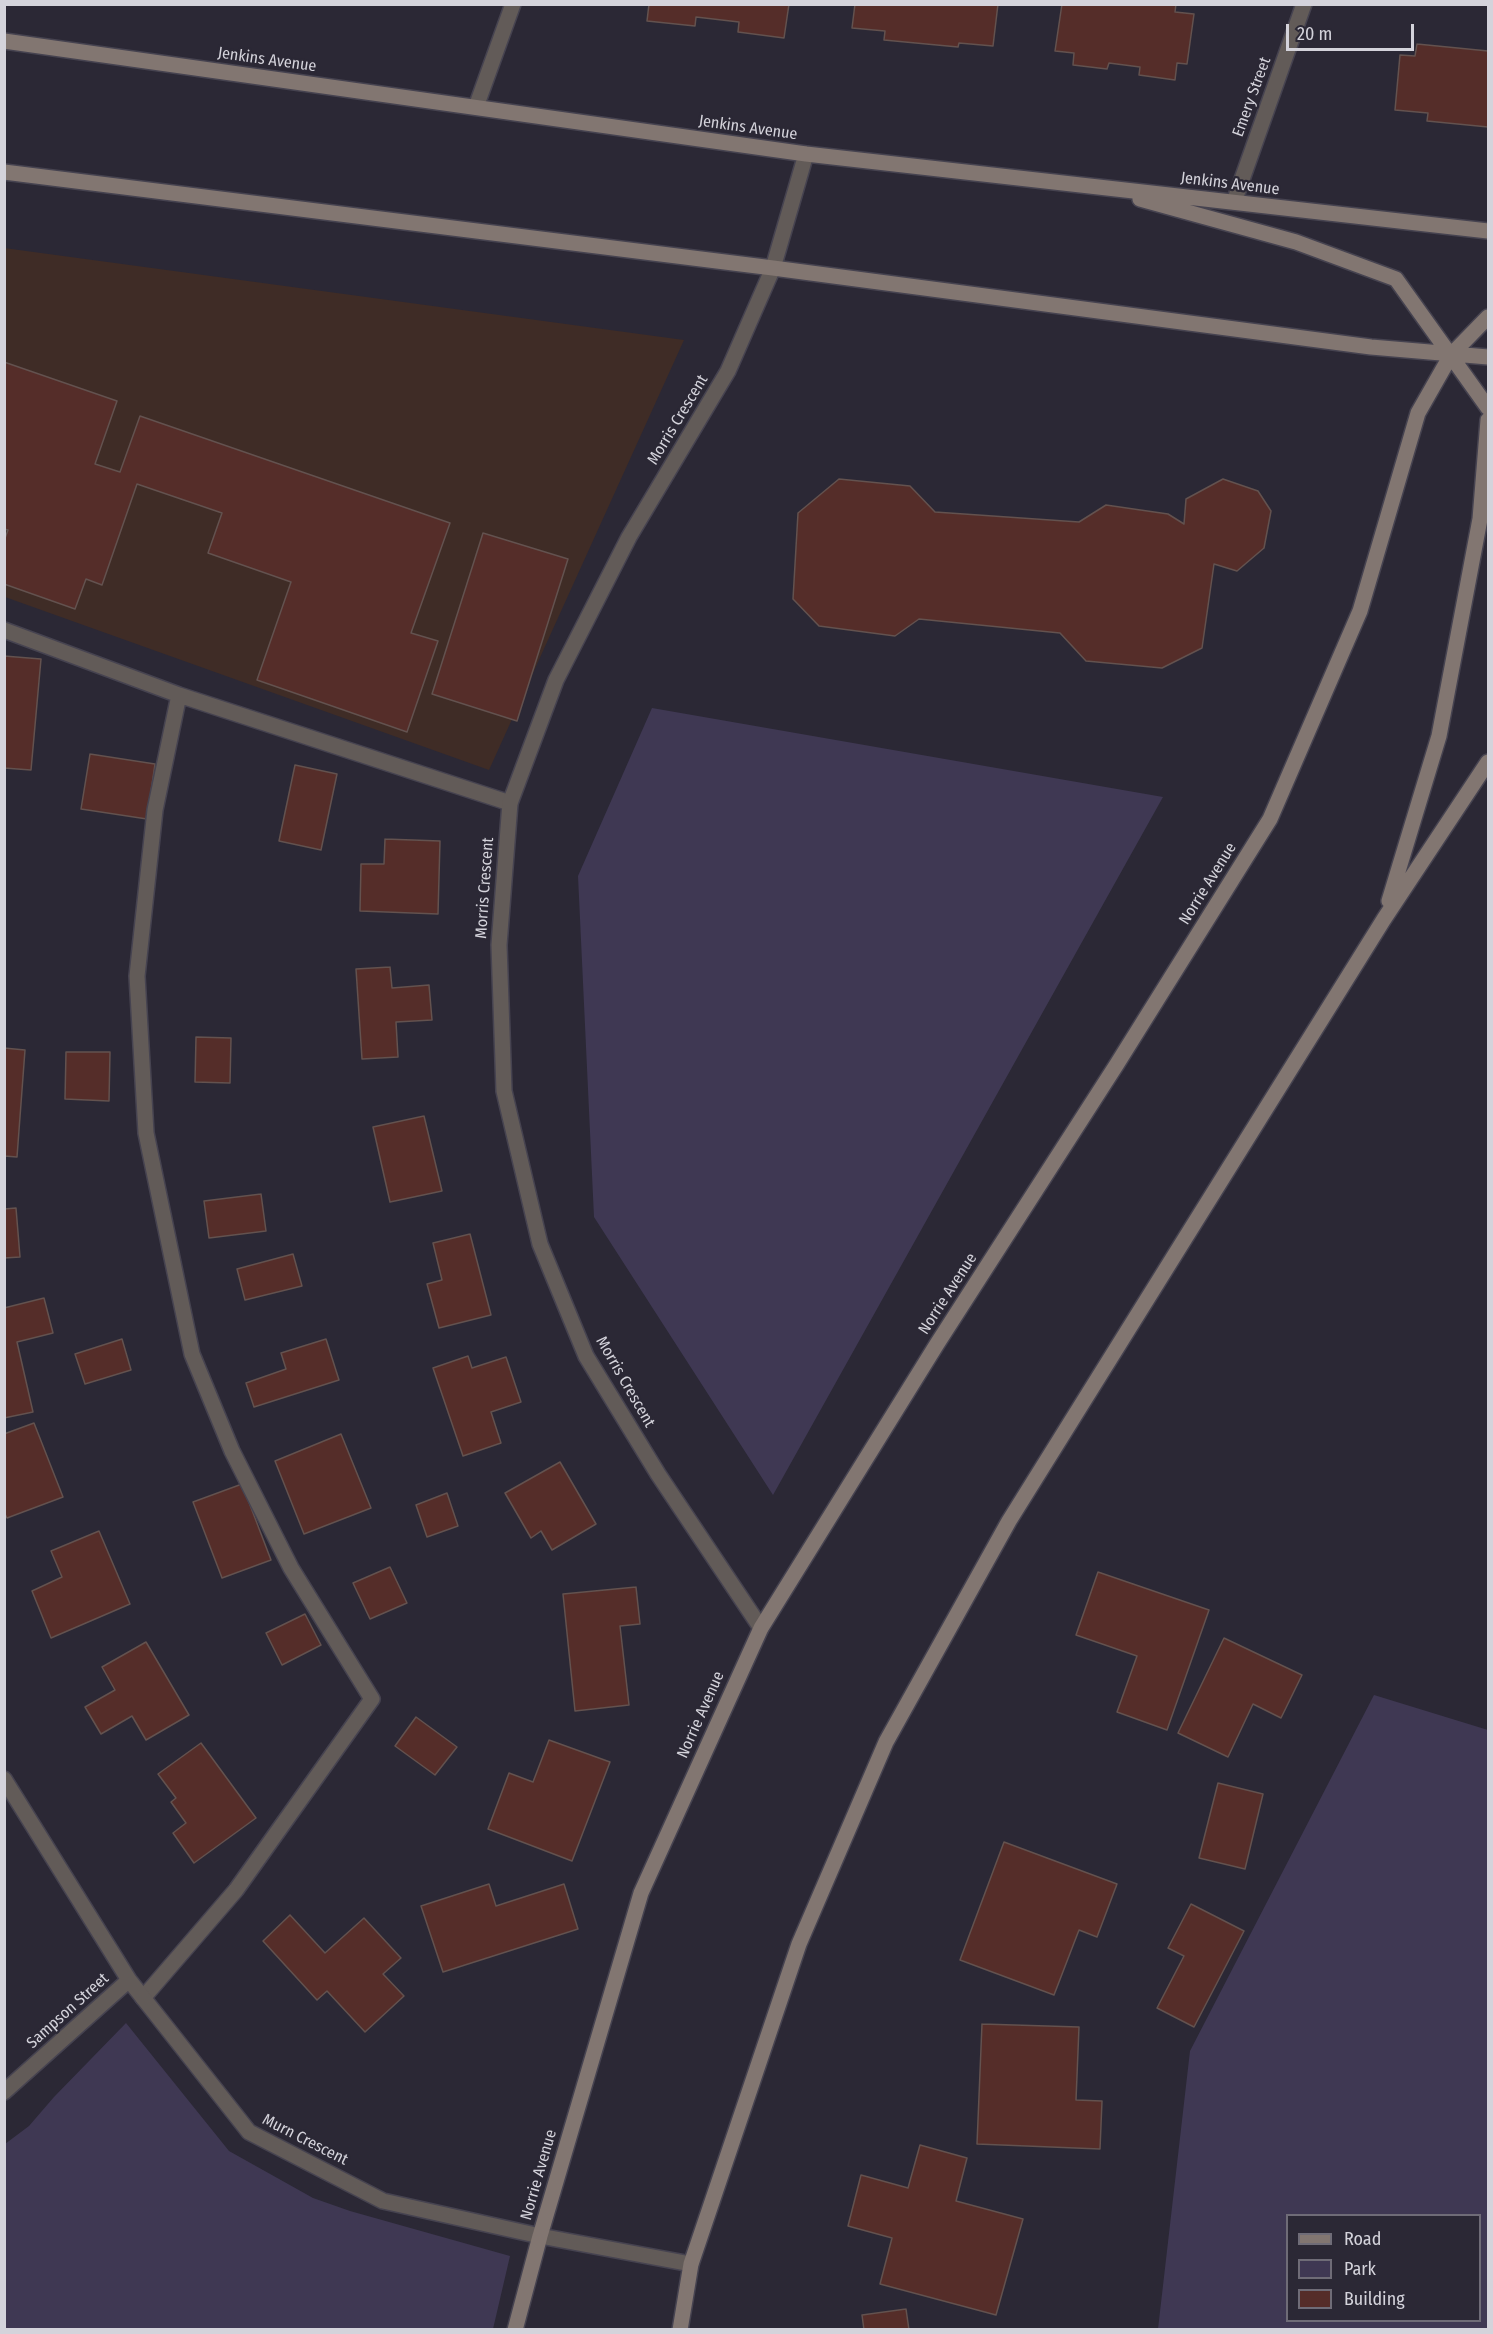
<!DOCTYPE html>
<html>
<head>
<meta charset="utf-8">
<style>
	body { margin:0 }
	#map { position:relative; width:1493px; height:2334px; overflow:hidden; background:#2b2835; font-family:"Fira Sans Condensed",sans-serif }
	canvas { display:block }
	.frame { position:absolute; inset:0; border:6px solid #d4d3db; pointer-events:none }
	.legend { position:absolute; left:1286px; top:2214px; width:195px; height:108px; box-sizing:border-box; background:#2b2835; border:2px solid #6f6c77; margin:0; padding:8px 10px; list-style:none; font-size:18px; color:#d4d3db }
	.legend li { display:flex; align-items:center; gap:12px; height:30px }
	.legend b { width:30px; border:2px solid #6f6c77 }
	.scale { position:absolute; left:1286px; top:24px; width:128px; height:27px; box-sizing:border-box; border:3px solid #d4d3db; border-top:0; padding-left:8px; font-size:18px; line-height:21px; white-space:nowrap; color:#d4d3db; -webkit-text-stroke:4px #2b2835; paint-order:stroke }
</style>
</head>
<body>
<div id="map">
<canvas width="1493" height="2334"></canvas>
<div class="frame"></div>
<ul class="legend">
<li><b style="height:8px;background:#827671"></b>Road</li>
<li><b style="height:16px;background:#3f3853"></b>Park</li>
<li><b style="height:16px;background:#552d29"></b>Building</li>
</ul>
<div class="scale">20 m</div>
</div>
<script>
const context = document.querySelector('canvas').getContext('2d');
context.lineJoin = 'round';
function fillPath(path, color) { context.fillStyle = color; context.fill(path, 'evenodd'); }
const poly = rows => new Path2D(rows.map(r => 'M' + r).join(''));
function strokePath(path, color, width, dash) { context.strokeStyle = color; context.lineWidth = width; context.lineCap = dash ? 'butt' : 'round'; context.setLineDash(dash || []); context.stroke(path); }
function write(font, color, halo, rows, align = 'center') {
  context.font = font + ' "Fira Sans Condensed",sans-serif'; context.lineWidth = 4.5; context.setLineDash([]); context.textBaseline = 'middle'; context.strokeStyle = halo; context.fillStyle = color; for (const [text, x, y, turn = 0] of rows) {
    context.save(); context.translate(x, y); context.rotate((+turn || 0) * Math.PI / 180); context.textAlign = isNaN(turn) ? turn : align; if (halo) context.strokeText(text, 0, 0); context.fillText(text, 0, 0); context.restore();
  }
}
const commercial = poly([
	[4,248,684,340,489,770,5,597]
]);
const green = poly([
	[652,708,1163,797,773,1495,594,1217,578,876],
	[1374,1695,1488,1730,1488,2329,1158,2329,1190,2051],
	[1288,2216,1480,2216,1480,2320,1288,2320],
	[126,2023,229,2151,313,2198,350,2211,510,2256,493,2329,5,2329,5,2144,29,2126,54,2097]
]);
const building = poly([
	[649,4,789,4,784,38,738,32,739,22,696,17,695,26,647,21,649,4],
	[855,4,998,4,993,46,959,43,958,47,884,40,885,31,852,28,855,4],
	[1062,4,1176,4,1175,12,1194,14,1187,64,1177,63,1175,80,1139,75,1140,67,1109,63,1107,69,1073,65,1074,53,1055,51,1062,4],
	[1417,44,1488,51,1488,127,1427,121,1428,113,1395,110,1400,55,1415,56,1417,44],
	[4,362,117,401,95,464,120,472,140,416,450,523,411,633,438,641,407,732,257,680,291,582,208,553,222,513,137,484,102,585,86,579,75,609,4,584,4,541,8,530,4,529,4,362],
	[839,479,910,486,935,512,1079,522,1106,505,1168,514,1184,524,1186,499,1223,479,1258,491,1271,511,1264,548,1237,571,1214,564,1202,648,1162,668,1086,661,1060,633,919,619,895,636,819,626,793,599,798,513,839,479],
	[483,533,568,559,517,721,432,694,483,533],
	[4,656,41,659,31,770,4,768,4,656],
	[90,754,155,764,147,819,81,809,90,754],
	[295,765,337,774,321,850,279,841,295,765],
	[385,839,440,841,438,914,360,911,361,864,384,864,385,839],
	[390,967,392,988,429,985,432,1020,396,1022,398,1057,362,1059,356,969,390,967],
	[196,1037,231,1038,230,1083,195,1082,196,1037],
	[4,1048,25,1050,17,1157,4,1156,4,1048],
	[66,1052,110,1052,109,1101,65,1099,66,1052],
	[424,1116,442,1191,390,1202,373,1127,424,1116],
	[261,1194,266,1231,209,1238,204,1201,261,1194],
	[16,1208,20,1257,4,1258,4,1209,16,1208],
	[470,1234,491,1315,439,1328,427,1284,442,1280,433,1243,470,1234],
	[293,1254,302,1286,245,1300,237,1269,293,1254],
	[44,1298,53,1333,17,1342,33,1412,4,1418,4,1308,44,1298],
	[122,1339,131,1370,85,1384,75,1354,122,1339],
	[326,1339,339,1380,254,1407,246,1383,286,1369,281,1353,326,1339],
	[468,1356,472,1368,506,1357,521,1402,491,1412,501,1443,463,1456,433,1368,468,1356],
	[34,1423,63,1497,7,1518,4,1512,4,1434,34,1423],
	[341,1434,371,1508,304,1534,275,1461,341,1434],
	[560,1462,596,1524,552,1550,541,1531,531,1538,505,1493,560,1462],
	[242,1484,271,1560,222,1578,193,1502,242,1484],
	[447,1493,458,1526,427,1537,416,1505,447,1493],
	[99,1531,130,1604,51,1638,32,1591,62,1577,51,1551,99,1531],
	[390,1567,407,1603,370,1619,353,1583,390,1567],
	[1098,1572,1209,1610,1167,1730,1117,1712,1137,1656,1076,1635,1098,1572],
	[636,1587,640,1624,620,1626,629,1705,575,1711,563,1594,636,1587],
	[305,1614,321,1645,282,1665,266,1633,305,1614],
	[1224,1638,1302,1675,1281,1718,1253,1704,1228,1757,1178,1733,1224,1638],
	[146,1642,189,1715,146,1740,132,1716,101,1734,85,1707,115,1690,102,1667,146,1642],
	[416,1717,457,1747,435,1775,395,1746,416,1717],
	[549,1740,610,1762,572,1861,488,1829,509,1773,533,1782,549,1740],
	[201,1743,256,1818,194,1863,173,1833,186,1823,171,1802,176,1798,158,1774,201,1743],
	[1218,1783,1263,1794,1245,1869,1199,1858,1218,1783],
	[1004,1842,1117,1884,1097,1937,1079,1930,1054,1995,960,1960,1004,1842],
	[489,1884,496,1906,564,1884,578,1929,443,1972,421,1906,489,1884],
	[1191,1904,1244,1931,1194,2027,1157,2008,1184,1956,1168,1948,1191,1904],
	[290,1915,325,1953,364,1918,401,1958,383,1974,404,1996,365,2032,327,1991,317,2000,263,1941,290,1915],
	[982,2024,1079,2027,1076,2100,1102,2101,1100,2149,977,2144,982,2024],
	[920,2145,967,2158,956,2201,1023,2219,996,2315,880,2284,892,2238,848,2226,861,2175,908,2188,920,2145],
	[906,2309,909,2330,864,2330,862,2315,906,2309]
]);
const lane = poly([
	[4,630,179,695,510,803],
	[143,1998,236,1890,372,1699,291,1568,232,1451,192,1354,146,1133,137,976,155,810,179,695]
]);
const street = poly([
	[476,107,513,4],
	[1234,202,1304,4],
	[761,1628,658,1474,586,1356,540,1244,504,1091,499,945,510,803,556,680,629,537,728,371,773,268,806,154],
	[4,1779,129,1980,249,2132,383,2201,540,2236,691,2264],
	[4,2092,129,1980]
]);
const secondary = poly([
	[4,41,806,154,1488,231],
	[4,172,773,268,1371,347,1488,357],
	[1140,199,1296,242,1396,279,1488,408],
	[1389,901,1439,736,1480,519,1488,420],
	[515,2330,540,2236,641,1893,761,1628,937,1344,1117,1064,1270,819,1360,611,1418,413,1451,355,1488,317],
	[680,2330,691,2264,799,1944,886,1742,1009,1521,1384,919,1488,762]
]);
const streetNames = [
	["Jenkins Avenue",267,60,8],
	["Emery Street",1252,97,-70],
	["Jenkins Avenue",748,128,8],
	["Jenkins Avenue",1230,184,7],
	["Morris Crescent",678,420,-59],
	["Norrie Avenue",1208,884,-58],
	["Morris Crescent",485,888,-86],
	["Norrie Avenue",948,1294,-57],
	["Morris Crescent",625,1382,60],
	["Norrie Avenue",701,1715,-66],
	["Sampson Street",68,2011,-42],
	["Murn Crescent",305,2140,27],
	["Norrie Avenue",539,2175,-74]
];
fillPath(commercial, '#3f2c26');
fillPath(green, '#3f3853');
fillPath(building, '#552d29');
strokePath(building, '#63524f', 1.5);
strokePath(lane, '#464350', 18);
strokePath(street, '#464350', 18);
strokePath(secondary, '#464350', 18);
strokePath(lane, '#625b58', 15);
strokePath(street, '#625b58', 15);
strokePath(secondary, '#827671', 15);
write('16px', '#d4d3db', '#2b2835', streetNames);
</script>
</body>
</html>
